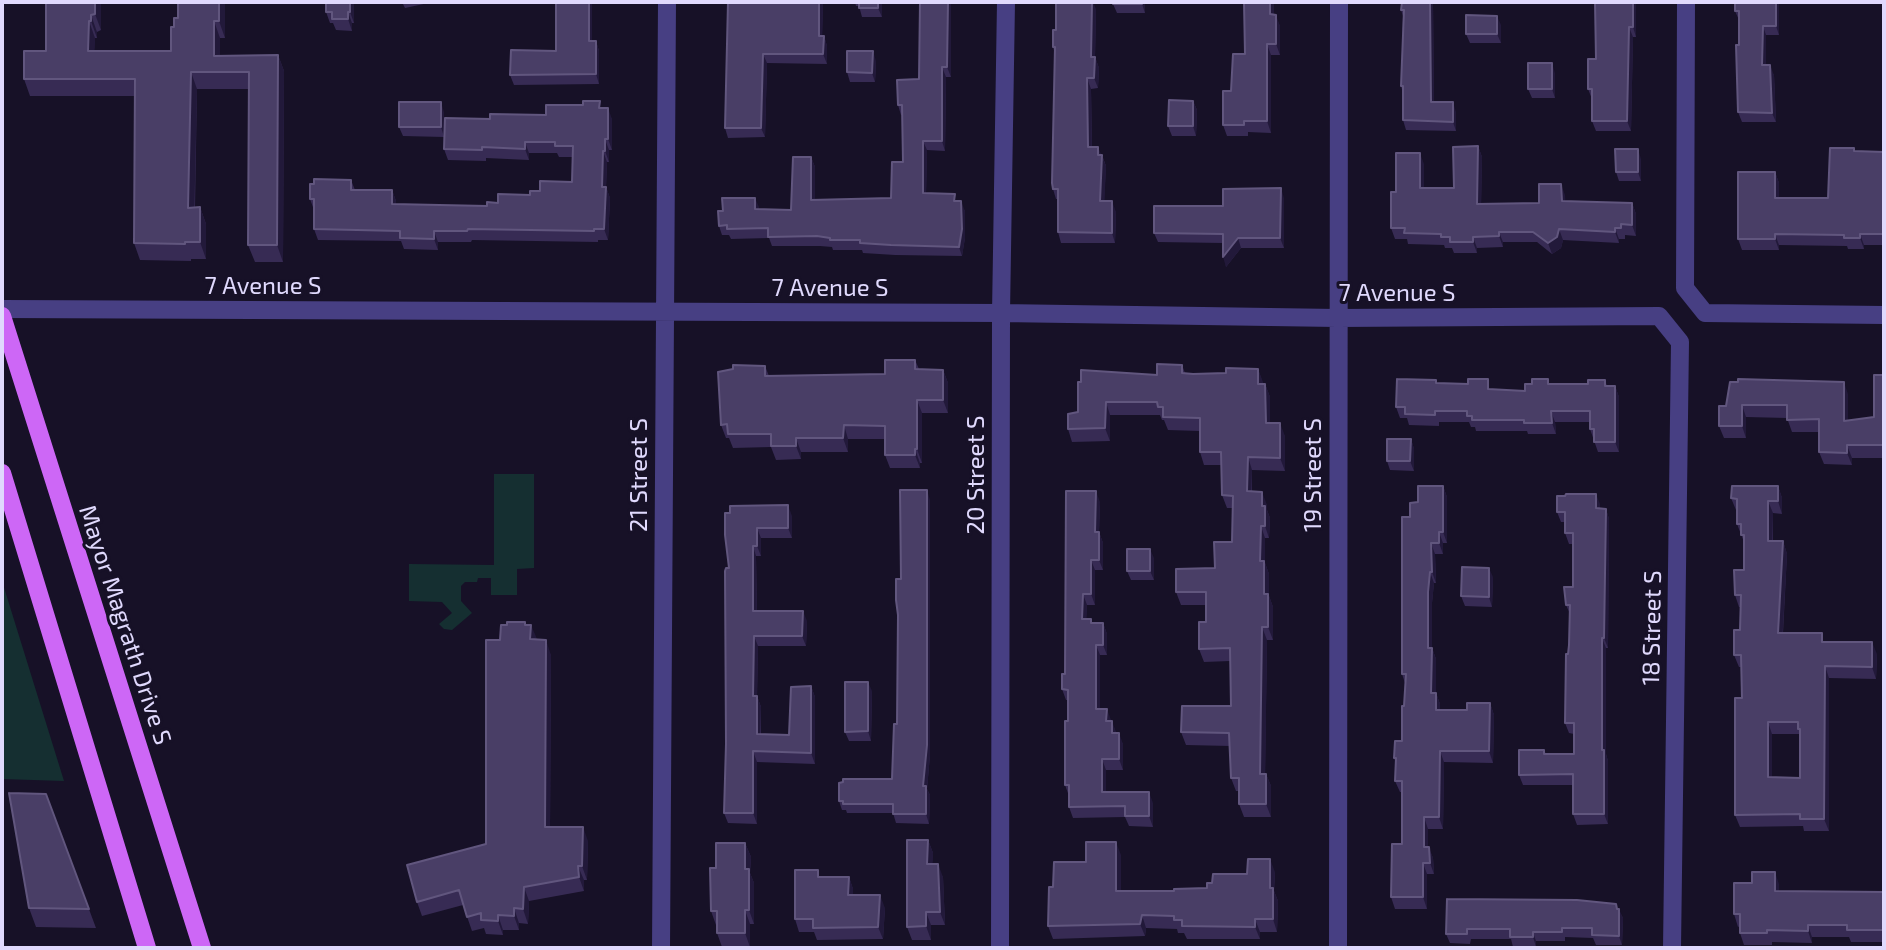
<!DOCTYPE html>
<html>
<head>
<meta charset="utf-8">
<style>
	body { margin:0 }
	#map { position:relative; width:1886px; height:950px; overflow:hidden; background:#171127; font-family:"Exo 2",sans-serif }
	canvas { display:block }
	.frame { position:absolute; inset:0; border:4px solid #e0d9fd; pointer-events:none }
</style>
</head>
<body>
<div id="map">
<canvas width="1886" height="950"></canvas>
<div class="frame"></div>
</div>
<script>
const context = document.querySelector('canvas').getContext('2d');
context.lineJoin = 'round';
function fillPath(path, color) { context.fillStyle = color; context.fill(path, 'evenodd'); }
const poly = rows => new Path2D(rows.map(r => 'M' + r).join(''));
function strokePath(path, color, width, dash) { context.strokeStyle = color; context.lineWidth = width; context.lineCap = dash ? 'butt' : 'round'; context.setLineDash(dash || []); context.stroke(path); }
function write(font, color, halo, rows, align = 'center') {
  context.font = font + ' "Exo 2",sans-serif'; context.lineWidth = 6; context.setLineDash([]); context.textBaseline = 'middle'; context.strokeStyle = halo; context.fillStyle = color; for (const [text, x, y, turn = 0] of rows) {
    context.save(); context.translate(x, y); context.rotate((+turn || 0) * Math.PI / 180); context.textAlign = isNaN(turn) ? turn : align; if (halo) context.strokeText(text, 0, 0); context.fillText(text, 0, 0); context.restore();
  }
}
const green = poly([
	[494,474,534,474,534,568,517,569,517,595,491,595,491,578,478,578,477,582,465,582,461,586,461,601,472,613,452,630,444,629,439,624,452,613,442,602,409,601,409,564,494,565],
	[2,581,64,781,2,779]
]);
const minor = poly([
	[1686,2,1685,288,1705,313,1884,315],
	[2,309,1001,313,1337,318,1659,316,1680,342,1672,948],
	[661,948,667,2],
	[1000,948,1001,313,1006,2],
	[1338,948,1339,2]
]);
const major = poly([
	[2,316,202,948],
	[2,473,147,948]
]);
const wall = poly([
	[101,2,101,30,97,32,97,38,95,38,94,51,171,51,174,27,178,18,225,2,225,38,220,38,220,56,278,55,284,71,283,262,255,262,248,245,249,89,197,89,195,208,200,207,206,224,206,259,191,259,191,261,140,260,134,243,135,96,30,96,24,79,46,51],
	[318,2,354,2,354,23,352,23,352,31,336,30,333,23,330,23,326,12,326,4,319,4],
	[402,2,433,2,405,8],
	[556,2,592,2,592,41,596,41,599,51,599,84,514,85,510,75,556,51],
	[728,2,823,2,822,36,824,36,827,46,827,64,767,63,765,137,728,138,725,128],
	[855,2,882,2,882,17,862,17,859,6,856,6],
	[920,2,951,2,951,77,946,77,945,151,927,150,926,193,957,201,965,211,965,238,962,256,895,255,863,253,862,250,833,250,832,247,820,246,772,246,769,238,731,239,729,235,722,235,719,226,723,211,759,207,759,209,791,210,811,157,815,167,815,200,891,198,903,162,903,115,901,115,898,105,919,79],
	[1145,2,1145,13,1117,13,1113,4],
	[1402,2,1433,2,1434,102,1456,112,1456,131,1406,130,1403,120,1403,93,1401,86,1403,16,1401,10],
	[1595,2,1636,2,1636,37,1633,37,1631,131,1596,131,1592,121,1592,99,1588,89,1596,59],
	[1735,2,1795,2,1795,4,1779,4,1779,35,1766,35,1766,65,1774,75,1776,122,1742,122,1738,112,1739,20,1735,11],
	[1096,9,1095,57,1099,68,1098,88,1091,89,1092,147,1102,155,1106,166,1104,201,1116,212,1115,243,1061,243,1058,232,1058,199,1056,199,1053,189,1055,54,1053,47,1056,30],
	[1274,14,1280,26,1280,55,1271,55,1271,133,1248,132,1248,136,1227,136,1223,125,1231,91,1245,54],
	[1501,25,1501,43,1470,43,1466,34],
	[876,61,875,82,850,82,847,72],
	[1555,73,1555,98,1532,98,1528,89],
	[1193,101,1197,110,1196,136,1172,136,1168,126],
	[602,108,612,119,612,150,609,150,609,162,607,162,606,187,610,198,608,240,598,240,598,242,472,240,471,242,438,242,438,250,404,249,401,241,318,240,314,229,314,210,310,199,351,180,355,190,392,190,396,201,396,204,487,206,530,195,572,182,572,157,559,157,557,153,529,153,529,160,486,158,486,161,448,160,444,149,490,119,546,115],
	[444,112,444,137,403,136,399,127],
	[1478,146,1482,157,1481,204,1539,203,1565,195,1565,201,1632,203,1636,214,1636,236,1625,235,1625,239,1619,239,1619,243,1563,240,1561,248,1552,254,1537,242,1503,242,1503,247,1477,248,1477,253,1454,253,1452,248,1445,248,1444,245,1408,244,1407,239,1395,239,1391,228,1396,192,1424,164,1424,188,1454,188],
	[1855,151,1884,152,1884,245,1864,245,1864,249,1848,249,1847,246,1779,245,1779,250,1742,250,1738,239,1775,172,1779,183,1779,198,1828,198],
	[1641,159,1641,181,1619,181,1616,172],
	[1284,198,1284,248,1241,248,1226,267,1223,243,1158,242,1154,233,1223,206],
	[915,360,919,369,943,370,948,383,948,413,922,413,922,463,920,463,920,468,890,468,885,455,885,439,848,439,848,452,801,452,801,459,776,460,771,447,733,448,729,438,726,438,721,425,765,366,769,376,885,374],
	[1182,365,1185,373,1193,374,1226,373,1258,369,1263,384,1265,384,1270,397,1270,423,1285,436,1285,471,1252,470,1252,492,1267,505,1267,510,1270,518,1269,538,1265,538,1265,563,1269,574,1269,596,1273,607,1273,640,1267,640,1265,774,1266,774,1271,786,1271,817,1244,817,1239,804,1239,791,1236,791,1231,778,1230,746,1186,745,1181,732,1231,706,1230,661,1204,662,1199,649,1206,622,1206,605,1181,605,1176,592,1215,568,1232,542,1233,508,1227,508,1222,495,1222,465,1204,465,1200,452,1200,431,1168,430,1164,420,1162,420,1160,415,1110,415,1110,441,1072,442,1068,429,1078,412,1081,382,1157,375],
	[1884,375,1884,458,1852,458,1852,465,1824,464,1819,452,1819,432,1792,432,1787,418,1746,417,1746,438,1724,438,1719,426,1719,406,1848,394,1848,420,1874,417],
	[1605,380,1607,386,1615,386,1619,397,1619,452,1598,452,1590,429,1590,422,1555,422,1556,434,1528,434,1527,431,1476,431,1475,427,1471,427,1469,422,1439,422,1439,426,1409,425,1407,418,1400,418,1396,407,1437,383,1491,389,1525,391,1550,384,1588,384],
	[1411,439,1414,449,1414,471,1390,470,1387,461],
	[1443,486,1447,497,1447,543,1443,543,1443,554,1435,554,1436,583,1434,583,1432,603,1432,648,1436,659,1436,693,1440,704,1440,710,1467,710,1490,703,1494,715,1493,763,1444,762,1443,829,1428,829,1428,847,1433,858,1434,874,1427,874,1427,909,1395,909,1391,897,1402,844,1402,792,1400,792,1395,781,1396,763,1394,758,1402,741,1405,683,1402,674,1410,517,1418,502],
	[1778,486,1782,498,1782,514,1773,513,1773,541,1783,541,1787,554,1783,633,1877,654,1876,679,1829,678,1829,831,1804,831,1803,826,1740,827,1735,815,1742,698,1742,667,1739,667,1734,655,1740,630,1741,607,1739,607,1735,595,1744,570,1744,542,1737,524,1737,510,1736,510,1731,498],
	[1772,734,1800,734,1800,778,1772,777],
	[930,500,930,755,927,789,930,795,929,824,896,823,893,813,847,813,846,810,842,810,839,801,892,779,897,724,901,579],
	[1100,502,1099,532,1103,543,1103,570,1095,570,1095,605,1087,605,1086,619,1091,619,1092,623,1103,623,1107,634,1107,655,1100,655,1100,709,1111,720,1116,733,1123,744,1123,770,1106,770,1106,792,1153,803,1153,827,1129,826,1125,817,1073,818,1069,807,1069,796,1065,785,1068,721,1068,700,1066,700,1062,689],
	[1600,504,1600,508,1606,509,1609,519,1608,648,1606,648,1606,754,1608,761,1608,824,1577,825,1573,814,1573,785,1523,785,1519,775,1544,750,1546,754,1574,754,1574,734,1569,733,1565,723,1570,614,1566,605,1573,587,1573,544,1569,544,1565,533,1565,522,1561,522,1557,512],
	[730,513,792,516,792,538,761,538,761,556,756,556,757,611,807,621,806,646,758,646,757,696,761,707,761,734,789,735,811,686,815,697,815,764,757,762,757,824,728,823,724,813,726,744],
	[1154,558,1154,580,1131,580,1127,571],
	[1493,577,1492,607,1465,606,1461,596],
	[525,622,536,640,551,655,550,827,588,841,587,880,584,880,584,891,529,901,528,924,519,923,519,930,503,930,503,935,486,934,484,928,472,931,463,905,422,916,417,902,486,844,500,640,507,625],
	[872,691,871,741,849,741,845,732],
	[46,794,96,928,36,927,29,908],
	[928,840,933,853,932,864,943,877,945,925,931,925,931,940,912,940,907,927],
	[745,843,751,857,750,873,754,883,754,924,750,924,750,947,722,947,717,933,717,925,716,925,711,911,716,868],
	[1121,855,1121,891,1174,891,1207,888,1212,883,1247,874,1275,872,1274,891,1278,901,1277,932,1260,932,1260,939,1187,939,1184,933,1178,933,1177,929,1146,928,1145,936,1053,939,1048,926,1053,887,1086,862],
	[820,877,849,877,853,889,853,895,885,908,883,939,817,940,814,932,799,932,795,919],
	[1752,883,1779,884,1779,891,1884,892,1884,942,1851,942,1849,937,1812,937,1812,943,1772,942,1772,945,1744,945,1740,933,1740,926,1738,927,1734,914],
	[1447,899,1618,909,1623,918,1622,945,1596,945,1593,938,1565,937,1565,941,1536,941,1536,947,1513,947,1511,939,1471,939,1470,944,1450,943,1446,934]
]);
const shadedWall = poly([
	[95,2,101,2,101,30,95,14],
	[219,2,225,2,225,38,219,21],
	[350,2,354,2,354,23,350,12],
	[589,2,592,2,592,51,589,41],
	[819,2,823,2,822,46,819,36],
	[878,2,882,2,882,17,878,8],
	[948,2,951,2,951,77,947,67],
	[1092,2,1093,2,1096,9,1095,57,1099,68,1098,88,1094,78,1091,57],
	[1142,2,1145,2,1145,13,1142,4],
	[1270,2,1274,2,1274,26,1270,14],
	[1430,2,1433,2,1434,112,1431,102],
	[1633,2,1636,2,1636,37,1633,27],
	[1776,2,1779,2,1779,35,1776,26],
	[348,12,352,23,352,31,348,19],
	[91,15,97,32,97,38,91,21],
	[1276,15,1280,26,1280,55,1276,44],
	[1497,16,1501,25,1501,43,1497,34],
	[89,21,95,38,94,68,88,51],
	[214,21,220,38,220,73,214,56],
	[1763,26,1766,35,1766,75,1762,65],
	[1629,27,1633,37,1631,131,1627,121],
	[824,36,827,46,827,64,823,54],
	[596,41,599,51,599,84,596,74],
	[1267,44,1271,55,1271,133,1267,121],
	[873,51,876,61,875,82,872,73],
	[763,54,767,63,765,137,761,128],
	[278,55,284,71,283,262,277,245],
	[1552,63,1555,73,1555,98,1552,89],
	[1770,65,1774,75,1776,122,1772,113],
	[942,67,946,77,945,151,942,141],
	[191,72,197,89,194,224,188,208],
	[1087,78,1091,89,1092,158,1088,147],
	[1193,101,1197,110,1196,136,1193,126],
	[441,102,444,112,444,137,441,127],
	[1453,102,1456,112,1456,131,1453,122],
	[608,108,612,119,612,150,608,139],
	[605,139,609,150,609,162,605,151],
	[923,141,927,150,926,203,923,193],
	[525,142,529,153,529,160,525,149],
	[1478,146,1482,157,1481,215,1477,204],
	[1098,147,1106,166,1104,212,1100,201],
	[1638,149,1641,159,1641,181,1638,172],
	[603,151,607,162,606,187,610,198,608,240,604,229,602,187],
	[1420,153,1424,164,1424,199,1420,188],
	[811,157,815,167,815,210,811,200],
	[1775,172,1779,183,1779,209,1775,198],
	[1561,184,1565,195,1566,212,1562,201],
	[1281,188,1284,198,1284,248,1280,238],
	[392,190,396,201,396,215,392,204],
	[755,198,759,207,759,219,755,209],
	[961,201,965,211,965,238,962,256,959,247],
	[1112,201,1116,212,1115,243,1112,233],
	[1632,203,1636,214,1636,236,1632,225],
	[200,207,206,224,206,259,200,242],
	[1615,228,1619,239,1619,243,1615,232],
	[1559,229,1563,240,1561,248,1552,254,1548,243],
	[434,231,438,242,438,250,434,239],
	[1499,232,1503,242,1503,247,1499,236],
	[1775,234,1779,245,1779,250,1775,239],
	[1860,234,1864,245,1864,249,1860,238],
	[1473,237,1477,248,1477,253,1473,242],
	[1238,238,1241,248,1226,267,1223,257],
	[1258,369,1263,382,1263,397,1258,384],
	[943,370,948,383,948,413,943,400],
	[1844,382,1848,394,1848,433,1844,421],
	[1265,384,1270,397,1270,436,1266,423],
	[1615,386,1619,397,1619,452,1615,442],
	[917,400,922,413,922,463,917,449],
	[1106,402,1110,415,1110,441,1105,428],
	[1742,405,1746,417,1746,438,1742,426],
	[1551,411,1555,422,1556,434,1552,423],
	[1280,423,1285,436,1285,471,1280,458],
	[844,425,848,439,848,452,843,438],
	[796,438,801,452,801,459,796,446],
	[1411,439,1414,449,1414,471,1410,461],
	[1847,445,1852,458,1852,465,1847,453],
	[915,449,920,463,920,468,915,455],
	[1248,457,1252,470,1251,504,1247,491],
	[1443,486,1447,497,1447,543,1443,532],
	[1778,486,1782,498,1782,514,1778,501],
	[927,490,930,500,930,755,927,789,930,795,929,824,926,814,923,786],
	[1096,491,1100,502,1099,532,1103,543,1103,570,1099,560,1095,532],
	[1262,492,1267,505,1267,510,1270,518,1269,538,1265,526,1262,506],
	[1596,494,1600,504,1600,519,1596,508],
	[1768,501,1773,513,1772,554,1768,541],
	[788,505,792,516,792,538,788,528],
	[1606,509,1609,519,1608,648,1604,638],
	[1261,526,1265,538,1265,563,1269,574,1269,596,1273,607,1273,640,1268,627,1260,561],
	[757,528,761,538,761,556,757,546],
	[1439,532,1443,543,1443,554,1439,543],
	[1783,541,1787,554,1782,645,1778,633],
	[1431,543,1435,554,1436,583,1432,572],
	[753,546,756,556,757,621,753,611],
	[1150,549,1154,558,1154,580,1150,571],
	[1091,560,1095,570,1095,605,1091,594],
	[1489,568,1493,577,1492,607,1489,597],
	[1430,572,1434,583,1432,603,1432,648,1436,659,1436,693,1440,704,1440,722,1436,710,1431,693,1428,648,1428,592],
	[1083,594,1087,605,1086,629,1082,619],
	[803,611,807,621,806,646,802,636],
	[525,622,530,636,531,625,537,639,535,653,525,625],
	[1103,623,1107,634,1107,655,1103,645],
	[1262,627,1267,640,1265,786,1260,774],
	[754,636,758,646,757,699,757,696,761,707,760,745,757,734,753,696],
	[1602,638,1606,648,1606,754,1608,761,1608,824,1604,814,1602,750],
	[546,640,551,655,550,841,545,827],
	[1872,642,1877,654,1876,679,1872,667],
	[1096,645,1100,655,1100,720,1096,709],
	[1825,666,1829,678,1829,831,1824,819],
	[868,682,872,691,871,741,868,731],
	[811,686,815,697,815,764,811,753],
	[1490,703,1494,715,1493,763,1489,751],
	[1107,709,1111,720,1110,732,1106,721],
	[1112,721,1116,732,1116,744,1112,733],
	[1768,722,1772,734,1772,790,1768,777],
	[1119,733,1123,744,1123,770,1119,759],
	[753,751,757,762,757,824,753,813],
	[1440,751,1444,762,1443,829,1439,817],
	[1102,759,1106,770,1106,803,1102,792],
	[1266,774,1271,786,1271,817,1266,804],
	[1149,792,1153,803,1153,827,1149,816],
	[1424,817,1428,829,1428,858,1424,847],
	[583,827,588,841,587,880,582,866],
	[928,840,933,853,932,877,927,864],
	[1116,842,1121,855,1121,904,1116,891],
	[745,843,751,857,750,873,754,883,754,924,749,910,745,869],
	[1429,847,1433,858,1434,874,1430,863],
	[1270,859,1275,872,1274,891,1278,901,1277,932,1273,919,1270,888],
	[1423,863,1427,874,1427,909,1423,897],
	[938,864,943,877,945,925,940,912],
	[578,866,584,880,584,891,579,877],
	[1775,872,1779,884,1779,903,1775,891],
	[849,877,853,889,853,908,848,895],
	[524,887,529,901,528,924,523,909],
	[880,895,885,908,883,939,878,927],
	[1616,904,1619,913,1619,909,1623,918,1622,945,1619,936],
	[514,908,519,923,519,930,514,916],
	[745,910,750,924,750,947,745,933],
	[926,912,931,925,931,940,926,926],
	[498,915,503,930,503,935,498,921],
	[1142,915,1146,928,1145,936,1140,924],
	[1255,919,1260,932,1260,939,1255,927],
	[1808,925,1812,937,1812,943,1808,931],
	[1533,932,1536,941,1536,947,1533,937]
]);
const building = poly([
	[46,2,95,2,95,14,91,15,91,21,89,21,88,51,171,51,171,27,174,27,174,18,178,18,178,2,219,2,219,21,214,21,214,56,278,55,277,245,248,245,249,72,191,72,188,208,200,207,200,242,185,242,185,244,134,243,135,79,24,79,24,51,46,51,46,2],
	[326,2,350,2,350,12,348,12,348,19,332,19,332,12,326,12,326,2],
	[556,2,589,2,589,41,596,41,596,74,510,75,511,50,556,51,556,2],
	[728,2,819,2,819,36,824,36,823,54,763,54,761,128,725,128,728,2],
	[859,2,878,2,878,8,859,8,859,2],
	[920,2,948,2,947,67,942,67,942,141,923,141,923,193,955,194,954,201,961,201,962,229,959,247,891,245,860,243,860,240,830,240,830,238,817,236,768,237,768,228,727,229,727,225,719,226,718,211,723,211,722,198,755,198,755,209,791,210,793,157,811,157,811,200,891,198,892,162,903,162,902,105,898,105,897,80,919,79,920,2],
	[1056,2,1092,2,1091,57,1095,57,1094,78,1087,78,1088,147,1098,147,1098,155,1102,155,1100,201,1112,201,1112,233,1058,232,1058,189,1053,189,1052,183,1055,47,1053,47,1053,30,1056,30,1056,2],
	[1113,2,1142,2,1142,4,1113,4,1113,2],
	[1244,2,1270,2,1270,14,1276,15,1276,44,1267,44,1267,121,1244,121,1244,125,1223,125,1223,91,1231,91,1233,54,1245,54,1244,2],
	[1402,2,1430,2,1431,102,1453,102,1453,122,1403,120,1403,86,1401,86,1404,10,1401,10,1402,2],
	[1595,2,1633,2,1633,27,1629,27,1627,121,1592,121,1592,89,1588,89,1588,59,1596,59,1595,2],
	[1735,2,1776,2,1776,26,1763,26,1762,65,1770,65,1772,113,1738,112,1736,45,1739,45,1739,11,1735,11,1735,2],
	[1466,15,1497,16,1497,34,1466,34,1466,15],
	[847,51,873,51,872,73,847,72,847,51],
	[1528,63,1552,63,1552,89,1528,89,1528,63],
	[1169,100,1193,101,1193,126,1168,126,1169,100],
	[583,101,600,101,599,108,608,108,608,139,605,139,605,151,603,151,602,187,606,187,604,229,594,229,594,231,468,229,467,231,434,231,434,239,400,238,400,231,314,229,314,199,310,199,310,184,314,184,314,179,351,180,351,190,392,190,392,204,487,206,487,202,498,203,498,194,530,195,530,191,540,191,540,181,572,182,573,146,555,146,555,142,525,142,525,149,482,147,482,150,444,149,445,118,490,119,490,114,546,115,546,105,583,105,583,101],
	[399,102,441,102,441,127,399,127,399,102],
	[1478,146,1477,204,1539,203,1539,184,1561,184,1562,201,1632,203,1632,225,1621,224,1621,228,1615,228,1615,232,1559,229,1557,237,1548,243,1533,232,1499,232,1499,236,1473,237,1473,242,1450,242,1450,237,1441,237,1441,234,1404,233,1405,228,1391,228,1391,192,1396,192,1396,153,1420,153,1420,188,1454,188,1453,147,1478,146],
	[1830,148,1854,148,1854,151,1884,152,1884,234,1860,234,1860,238,1844,238,1844,235,1775,234,1775,239,1738,239,1738,172,1775,172,1775,198,1828,198,1830,148],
	[1615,149,1638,149,1638,172,1616,172,1615,149],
	[1281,188,1280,238,1238,238,1223,257,1223,234,1154,233,1154,206,1223,206,1223,189,1281,188],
	[885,360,915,360,915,369,943,370,943,400,917,400,917,449,915,449,915,455,885,455,885,426,844,425,843,438,796,438,796,446,771,446,771,434,728,434,727,424,721,425,718,372,733,369,733,365,765,366,765,376,885,374,885,360],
	[1157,364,1182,365,1182,373,1193,374,1226,373,1226,368,1258,369,1258,384,1265,384,1266,423,1280,423,1280,458,1248,457,1247,491,1262,492,1262,506,1265,506,1265,526,1261,526,1260,561,1264,561,1264,594,1268,594,1268,627,1262,627,1260,774,1266,774,1266,804,1239,804,1239,778,1231,778,1229,733,1181,732,1182,706,1231,706,1230,648,1199,649,1199,622,1206,622,1206,592,1176,592,1176,569,1215,568,1214,542,1232,542,1233,496,1222,495,1221,452,1200,452,1200,418,1163,417,1163,407,1158,407,1157,402,1106,402,1105,428,1068,429,1068,414,1078,412,1078,382,1081,382,1081,370,1157,375,1157,364],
	[1874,375,1884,375,1884,445,1847,445,1847,453,1819,452,1819,419,1787,420,1787,405,1742,405,1742,426,1719,426,1719,406,1726,406,1730,382,1738,382,1738,379,1844,382,1844,421,1874,417,1874,375],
	[1397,379,1436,380,1436,383,1468,384,1468,379,1488,379,1488,389,1525,391,1525,384,1532,384,1532,379,1548,379,1548,384,1588,384,1588,380,1605,380,1605,386,1615,386,1615,442,1594,442,1594,429,1590,429,1590,411,1551,411,1552,423,1524,423,1524,420,1472,420,1472,416,1467,416,1467,411,1435,411,1435,415,1405,414,1405,407,1396,407,1397,379],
	[1387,439,1411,439,1410,461,1387,461,1387,439],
	[1418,486,1443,486,1443,532,1439,532,1439,543,1431,543,1432,572,1430,572,1428,592,1428,648,1432,648,1431,693,1436,693,1436,710,1467,710,1467,703,1490,703,1489,751,1440,751,1439,817,1424,817,1424,847,1429,847,1430,863,1423,863,1423,897,1391,897,1392,844,1402,844,1402,781,1395,781,1396,758,1394,758,1395,741,1402,741,1402,706,1404,706,1406,674,1402,674,1402,517,1410,517,1410,503,1418,502,1418,486],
	[1732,486,1778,486,1778,501,1768,501,1768,541,1783,541,1778,633,1822,633,1822,642,1872,642,1872,667,1825,666,1824,819,1800,819,1800,814,1735,815,1735,698,1742,698,1741,655,1734,655,1734,630,1740,630,1741,595,1735,595,1734,570,1744,570,1744,535,1741,535,1741,524,1737,524,1737,499,1731,498,1732,486],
	[1768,722,1798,722,1798,729,1800,729,1800,778,1768,777,1768,722],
	[900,490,927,490,927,745,923,786,926,786,926,814,893,814,893,804,843,804,843,801,839,801,839,783,843,782,843,779,892,779,894,724,897,724,898,615,896,600,896,579,901,579,900,490],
	[1066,491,1096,491,1095,532,1099,532,1099,560,1091,560,1091,594,1083,594,1082,619,1091,619,1091,623,1103,623,1103,645,1096,645,1096,709,1107,709,1106,721,1112,721,1112,733,1119,733,1119,759,1102,759,1102,792,1149,792,1149,816,1125,816,1125,806,1069,807,1069,785,1065,785,1065,721,1068,721,1068,690,1062,689,1062,674,1065,674,1066,491],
	[1566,494,1596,494,1596,508,1606,509,1604,638,1602,638,1602,750,1604,750,1604,814,1573,814,1573,774,1519,775,1519,750,1544,750,1544,754,1574,754,1574,723,1565,723,1566,654,1568,654,1569,645,1570,605,1566,605,1564,587,1573,587,1573,533,1565,533,1565,512,1557,512,1557,496,1565,496,1566,494],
	[788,505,788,528,757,528,757,546,753,546,753,611,803,611,802,636,754,636,753,696,757,696,757,734,789,735,791,687,811,686,811,753,753,751,753,813,724,813,726,744,725,571,726,568,729,568,725,535,725,513,730,513,730,506,788,505],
	[1127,549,1150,549,1150,571,1127,571,1127,549],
	[1462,567,1489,568,1489,597,1461,596,1462,567],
	[507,622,525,622,525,625,531,625,530,639,546,640,545,827,583,827,582,866,578,866,579,877,524,887,523,909,514,908,514,916,498,915,498,921,481,920,481,913,467,917,459,890,417,902,407,865,486,844,486,640,500,640,501,625,507,625,507,622],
	[845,682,868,682,868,731,845,732,845,682],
	[9,793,46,794,89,909,29,908,9,793],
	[907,840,928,840,927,864,938,864,940,912,926,912,926,926,907,927,907,840],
	[1086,842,1116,842,1116,891,1174,891,1174,889,1207,888,1207,883,1212,883,1213,874,1247,874,1248,859,1270,859,1270,888,1273,888,1273,919,1255,919,1255,927,1182,926,1182,920,1174,920,1174,916,1142,915,1140,924,1048,926,1049,887,1053,887,1054,862,1086,862,1086,842],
	[716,843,745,843,745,869,749,869,749,910,745,910,745,933,717,933,717,911,711,911,710,868,716,868,716,843],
	[795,870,818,870,818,877,849,877,848,895,880,895,878,927,813,928,813,919,795,919,795,870],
	[1752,872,1775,872,1775,891,1884,892,1884,930,1847,930,1847,925,1808,925,1808,931,1767,930,1767,933,1740,933,1740,914,1734,914,1734,883,1752,883,1752,872],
	[1447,899,1577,900,1616,904,1617,909,1619,909,1619,936,1592,935,1592,928,1562,928,1562,932,1533,932,1533,937,1510,937,1510,929,1467,929,1467,934,1446,934,1447,899]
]);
const streetNames = [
	["7 Avenue S",263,286],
	["7 Avenue S",830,288],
	["7 Avenue S",1397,293],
	["21 Street S",639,475,-90],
	["20 Street S",976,475,-90],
	["19 Street S",1313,475,-90],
	["Mayor Magrath Drive S",125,625,72],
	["18 Street S",1652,628,-89]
];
fillPath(green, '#152f31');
strokePath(minor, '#473f83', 18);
strokePath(major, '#cd67f6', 18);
fillPath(wall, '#372b54');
fillPath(shadedWall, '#22193a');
fillPath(building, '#493e66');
strokePath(building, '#61567e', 2);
write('24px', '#e0d9fd', '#171127', streetNames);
</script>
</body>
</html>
